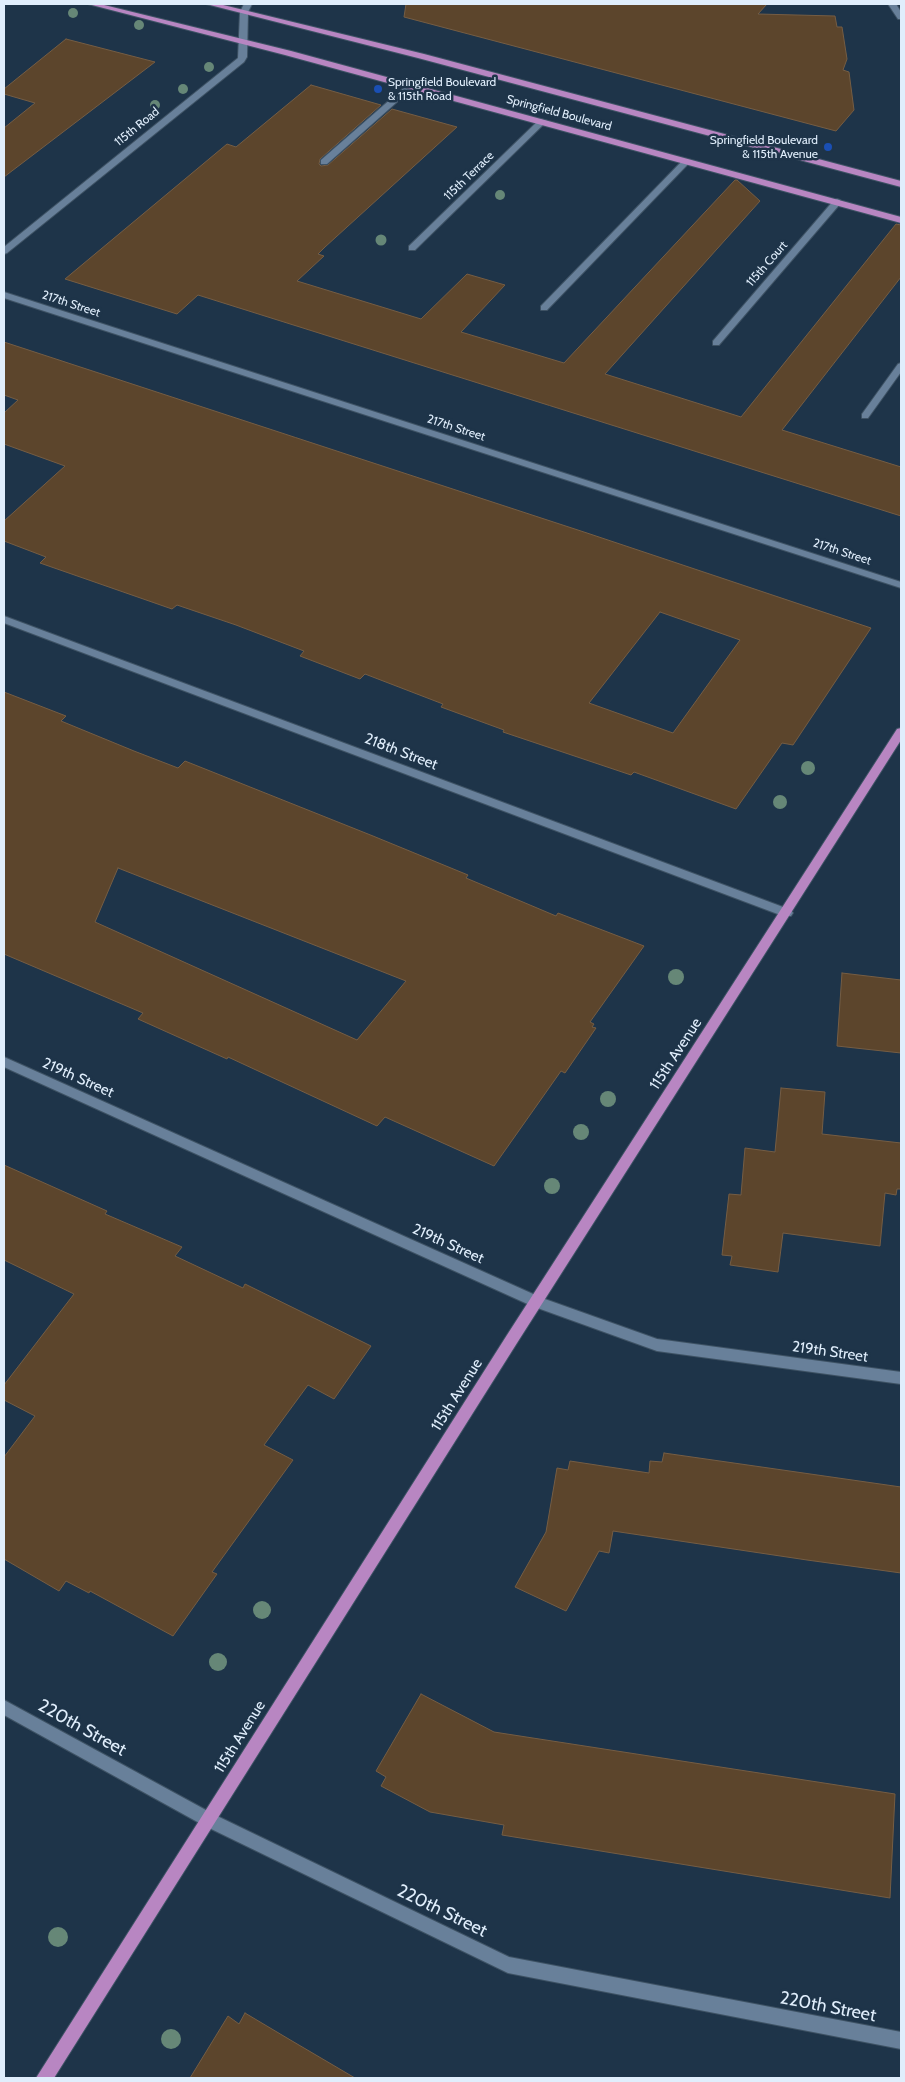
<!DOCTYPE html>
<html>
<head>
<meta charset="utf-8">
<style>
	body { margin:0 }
	#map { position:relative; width:905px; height:2082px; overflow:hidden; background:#1e3449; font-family:Cabin,sans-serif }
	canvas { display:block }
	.frame { position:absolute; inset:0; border:5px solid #e0eefc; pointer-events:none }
</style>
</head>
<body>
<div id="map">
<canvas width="905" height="2082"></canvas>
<div class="frame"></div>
</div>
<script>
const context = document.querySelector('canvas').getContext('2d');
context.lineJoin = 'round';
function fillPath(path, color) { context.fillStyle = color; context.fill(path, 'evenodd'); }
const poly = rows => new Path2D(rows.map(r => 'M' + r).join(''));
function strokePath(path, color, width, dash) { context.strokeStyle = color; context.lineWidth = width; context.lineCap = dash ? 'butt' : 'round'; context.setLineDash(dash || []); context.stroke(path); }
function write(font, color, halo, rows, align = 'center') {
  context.font = font + ' Cabin,sans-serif'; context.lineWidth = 5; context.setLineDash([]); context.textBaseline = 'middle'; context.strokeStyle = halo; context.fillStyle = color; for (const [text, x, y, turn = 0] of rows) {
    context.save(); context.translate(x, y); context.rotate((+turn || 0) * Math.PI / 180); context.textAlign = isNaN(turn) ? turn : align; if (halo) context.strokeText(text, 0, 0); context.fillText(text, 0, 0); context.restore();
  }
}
const building = poly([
	[406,4,767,4,758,14,835,16,837,27,842,27,847,59,843,70,849,72,854,110,836,131,404,17,406,4],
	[66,39,155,62,4,177,4,128,35,103,4,94,4,89,66,39],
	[311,85,381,105,320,159,319,164,321,166,328,165,392,109,457,127,325,247,318,254,324,256,297,281,421,319,467,274,505,285,461,332,564,363,735,180,737,180,760,201,605,374,741,417,896,224,901,225,901,277,782,430,901,467,901,516,198,295,177,314,65,279,227,144,236,147,311,85],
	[4,342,587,533,871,628,793,745,782,743,736,809,634,772,631,775,503,732,504,730,441,707,443,704,365,674,360,679,300,656,304,651,236,625,177,605,172,609,40,563,46,557,4,541,4,521,65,466,4,444,4,413,18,400,4,395,4,342],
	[660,612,740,640,673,733,589,703,660,612],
	[4,692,66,716,61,721,134,751,178,768,185,761,373,836,468,875,466,878,556,916,558,913,644,946,590,1022,594,1024,592,1027,596,1028,565,1073,561,1071,494,1166,385,1117,377,1126,228,1057,227,1059,138,1019,143,1013,4,954,4,692],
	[118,868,406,981,357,1040,95,922,118,868],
	[842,973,901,980,901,1053,837,1046,842,973],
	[781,1088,825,1092,822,1134,901,1143,901,1189,897,1189,896,1195,885,1193,880,1246,783,1233,778,1272,730,1265,732,1256,722,1255,729,1194,741,1195,745,1148,775,1152,781,1088],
	[4,1165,107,1211,105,1214,182,1247,175,1256,243,1288,245,1284,371,1346,334,1399,308,1385,264,1445,293,1460,212,1572,217,1574,173,1636,90,1591,89,1593,66,1581,59,1591,4,1559,4,1457,35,1416,4,1400,4,1385,74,1294,4,1260,4,1165],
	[664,1453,901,1487,901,1573,807,1560,613,1531,609,1553,599,1551,566,1611,515,1587,546,1532,557,1468,568,1470,570,1461,649,1473,650,1461,662,1462,664,1453],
	[421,1694,494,1732,895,1794,890,1898,502,1835,504,1825,430,1812,381,1786,386,1777,376,1771,421,1694],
	[245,2013,287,2038,355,2078,190,2078,228,2016,239,2024,245,2013]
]);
const minor = poly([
	[244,4,252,4,248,12,247,57,244,62,7,253,4,254,4,247,238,58,240,12,244,4],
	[888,4,896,4,901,12,901,19,898,19,888,4],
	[408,84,415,86,327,164,321,164,321,160,408,84],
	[540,119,547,121,415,250,409,250,409,246,540,119],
	[684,159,691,161,547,310,541,310,541,306,684,159],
	[837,199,840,200,840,204,719,345,713,345,713,341,834,200,837,199],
	[4,292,901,582,901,588,4,298,4,292],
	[901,363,901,372,868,418,862,418,862,414,898,364,901,363],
	[4,616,791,910,793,913,791,916,783,916,4,623,4,616],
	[4,1057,542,1298,657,1339,901,1372,901,1384,657,1351,532,1306,4,1067,4,1057],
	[4,1700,215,1815,509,1957,901,2032,901,2049,508,1973,203,1825,4,1715,4,1700]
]);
const major = poly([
	[88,4,100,4,291,51,901,217,901,223,285,55,88,4],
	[206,4,219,4,424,54,901,181,901,187,418,58,206,4],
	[901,728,901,740,517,1343,54,2078,36,2078,507,1335,897,729,901,728]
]);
const trees = [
	[73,13,5],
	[139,25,5],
	[209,67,5],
	[183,89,5],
	[155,105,5],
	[500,195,5],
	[381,240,5.5],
	[808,768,7],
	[780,802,7],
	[676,977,8],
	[608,1099,8],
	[581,1132,8],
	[552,1186,8],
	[262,1610,9],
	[218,1662,9],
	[58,1937,10],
	[171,2039,10]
];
const markers = [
	[378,89,5,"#1a4fb4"],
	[828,147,5,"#1a4fb4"]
];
const farPoinames = [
	["Springfield Boulevard",388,82],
	["& 115th Road",388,96],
	["Springfield Boulevard",818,140,"right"],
	["& 115th Avenue",818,154,"right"]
];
const farStreetnames = [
	["Springfield Boulevard",559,113,15],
	["115th Road",137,127,-39],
	["115th Terrace",469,176,-44],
	["115th Court",767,264,-49],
	["217th Street",71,304,18],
	["217th Street",456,428,18],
	["217th Street",842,552,18]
];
const streetNames = [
	["218th Street",401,752,21],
	["115th Avenue",676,1054,-57],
	["219th Street",78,1078,24],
	["219th Street",448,1244,24],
	["219th Street",830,1352,8],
	["115th Avenue",457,1395,-58],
	["115th Avenue",240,1737,-58]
];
const nearStreetnames = [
	["220th Street",82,1728,29],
	["220th Street",442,1911,26],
	["220th Street",828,2007,11]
];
fillPath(building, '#5c452c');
strokePath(building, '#755d44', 1);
strokePath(minor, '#3e5264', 2);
strokePath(major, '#3e5264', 2);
fillPath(minor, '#68809a');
fillPath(major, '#b886c2');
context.fillStyle = '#668777';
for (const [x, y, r] of trees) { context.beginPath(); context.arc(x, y, r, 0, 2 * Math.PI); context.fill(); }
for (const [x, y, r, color] of markers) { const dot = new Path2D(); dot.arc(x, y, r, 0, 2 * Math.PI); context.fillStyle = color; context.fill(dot); strokePath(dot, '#1e3449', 2); }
write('12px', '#e0eefc', '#1e3449', farPoinames, 'left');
write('12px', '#e0eefc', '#1e3449', farStreetnames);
write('15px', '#e0eefc', '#1e3449', streetNames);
write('18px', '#e0eefc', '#1e3449', nearStreetnames);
</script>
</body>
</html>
